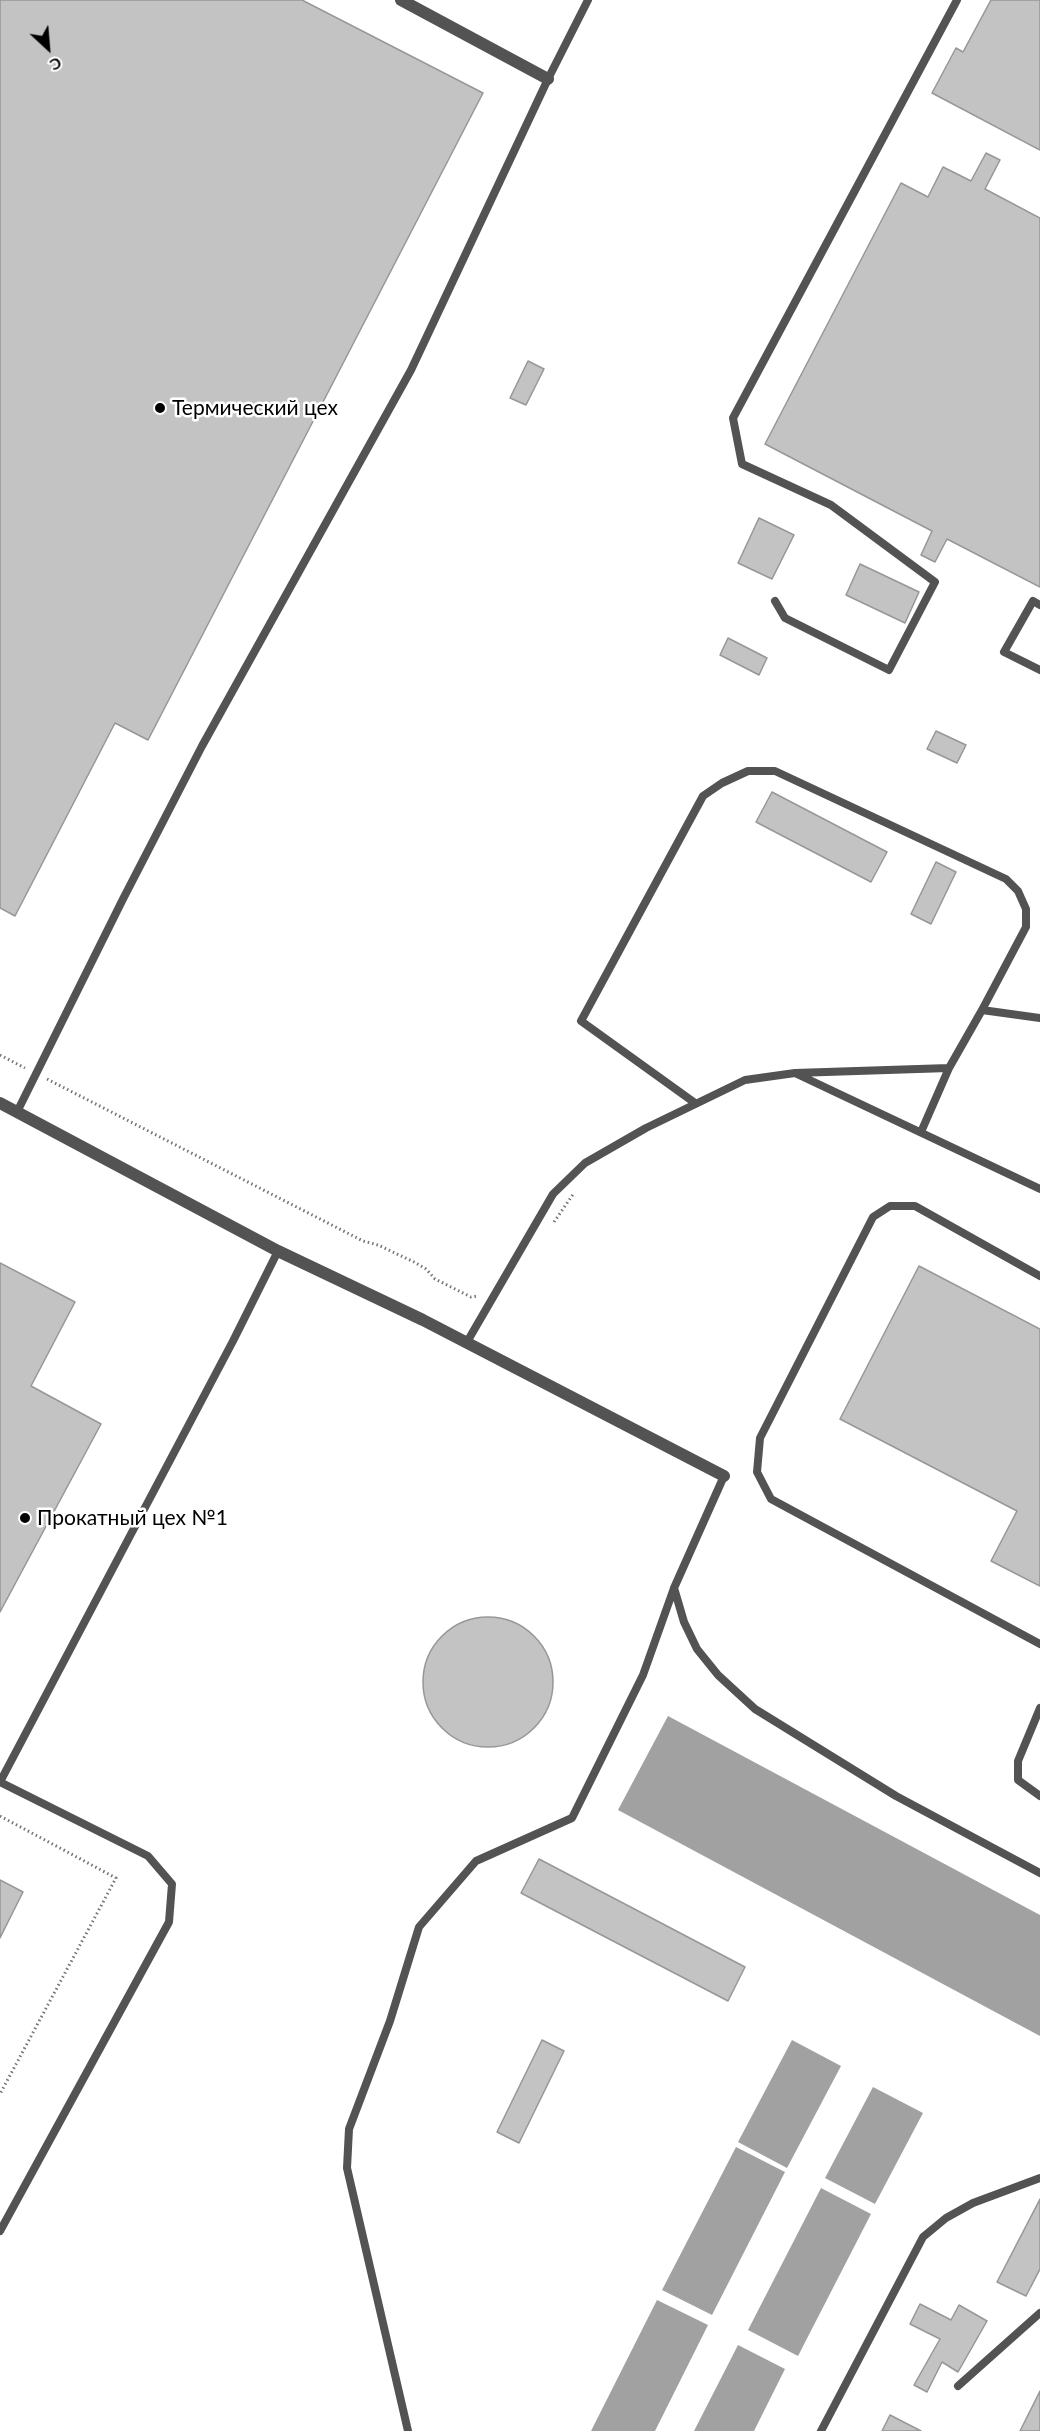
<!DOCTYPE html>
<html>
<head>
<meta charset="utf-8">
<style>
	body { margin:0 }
	#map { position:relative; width:1040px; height:2431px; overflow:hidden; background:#fff; font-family:Lato,sans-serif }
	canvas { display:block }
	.north { position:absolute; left:18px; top:18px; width:60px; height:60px; -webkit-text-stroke:4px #fff; paint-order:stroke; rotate:154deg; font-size:16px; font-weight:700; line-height:24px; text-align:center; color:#000 }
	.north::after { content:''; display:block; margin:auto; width:21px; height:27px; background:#000; clip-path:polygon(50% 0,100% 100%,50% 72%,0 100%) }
</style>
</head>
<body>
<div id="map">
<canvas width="1040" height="2431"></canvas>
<div class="north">С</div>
</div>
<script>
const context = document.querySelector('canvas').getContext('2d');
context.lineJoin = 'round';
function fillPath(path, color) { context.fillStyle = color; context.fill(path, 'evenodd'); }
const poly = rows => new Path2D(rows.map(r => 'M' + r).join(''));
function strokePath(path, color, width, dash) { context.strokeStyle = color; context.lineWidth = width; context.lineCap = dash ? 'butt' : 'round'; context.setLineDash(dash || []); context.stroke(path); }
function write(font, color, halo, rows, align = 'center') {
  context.font = font + ' Lato,sans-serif'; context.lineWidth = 5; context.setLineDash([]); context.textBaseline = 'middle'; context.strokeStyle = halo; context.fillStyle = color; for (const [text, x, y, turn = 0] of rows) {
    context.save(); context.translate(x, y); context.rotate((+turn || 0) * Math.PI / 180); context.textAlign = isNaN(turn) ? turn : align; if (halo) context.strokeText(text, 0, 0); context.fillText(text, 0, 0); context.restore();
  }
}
const water = poly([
	[668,1716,1040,1915,1040,2036,618,1810],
	[792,2040,841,2066,787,2168,738,2142],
	[873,2087,923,2113,875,2204,825,2178],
	[736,2147,785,2172,712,2315,662,2290],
	[821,2188,871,2214,798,2356,748,2330],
	[657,2300,708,2325,655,2431,591,2431],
	[738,2345,785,2369,754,2431,694,2431]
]);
const building = poly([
	[0,0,302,0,483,93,148,740,115,723,15,916,0,908,0,0],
	[991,0,1040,0,1040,150,932,93,956,48,963,52,991,0],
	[986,153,1000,160,985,189,1040,218,1040,587,947,539,935,562,921,555,932,531,765,444,901,183,928,197,943,167,971,181,986,153],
	[528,361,544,369,526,405,510,398,528,361],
	[759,518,794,535,772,579,738,563,759,518],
	[860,564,919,592,905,623,846,595,860,564],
	[728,638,767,658,759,675,720,655,728,638],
	[936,731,966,745,957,763,927,749,936,731],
	[772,792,887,852,871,882,756,822,772,792],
	[936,862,956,872,931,924,911,914,936,862],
	[0,1263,75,1302,31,1386,101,1424,0,1612,0,1263],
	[919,1266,1040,1329,1040,1586,991,1561,1017,1511,840,1419,919,1266],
	'423 1682a65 65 0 1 1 130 0a65 65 0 1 1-130 0Z',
	[539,1859,745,1967,728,2001,521,1893,539,1859],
	[0,1880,23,1892,0,1938,0,1880],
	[542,2040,564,2051,519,2143,497,2132,542,2040],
	[1040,2199,1040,2269,1026,2296,997,2282,1040,2199],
	[920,2304,951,2320,959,2305,987,2321,958,2372,942,2362,927,2392,914,2385,940,2339,910,2324,920,2304],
	[1040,2391,1040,2431,1020,2431,1040,2391],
	[890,2415,921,2431,882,2431,890,2415]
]);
const path = poly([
	[0,1055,25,1068],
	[47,1079,363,1241,378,1245,414,1262,426,1269,435,1279,471,1297,478,1296],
	[554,1222,574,1193],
	[0,1816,116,1878,0,2094]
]);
const lane = poly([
	[775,601,785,618,889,670,935,582,831,505,742,464,733,418,957,0],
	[1040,605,1033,601,1004,652,1040,670],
	[797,1074,1040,1189],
	[695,1103,581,1021,703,796,722,783,748,771,775,771,1006,879,1018,891,1026,909,1026,927,982,1010],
	[17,1112,123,899,202,746,411,370,548,79,588,0],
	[921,1132,949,1068],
	[1040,1276,915,1206,890,1206,873,1217,760,1438,757,1472,771,1499,1040,1644],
	[467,1342,553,1194,585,1163,646,1128,745,1080,795,1073,949,1068,982,1010,1040,1018],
	[724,1476,674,1588,684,1622,697,1649,718,1675,755,1709,896,1796,1040,1873],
	[1040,1708,1018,1761,1018,1780,1040,1796],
	[0,1782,233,1341,278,1251],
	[0,1782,148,1856,172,1884,169,1922,0,2231],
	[958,2386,1040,2313],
	[408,2431,347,2168,349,2129,390,2021,419,1927,476,1861,572,1818,643,1675,674,1588],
	[821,2431,923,2237,946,2218,973,2203,1040,2178]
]);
const street = poly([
	[401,0,548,79],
	[0,1103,278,1251,423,1320,724,1476]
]);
const markers = [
	[160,408,6,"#000"],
	[25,1518,6,"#000"]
];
const poiNames = [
	["Термический цех",172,408],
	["Прокатный цех №1",37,1518]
];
fillPath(water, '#a1a1a1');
fillPath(building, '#c3c3c3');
strokePath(building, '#979797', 1.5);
strokePath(path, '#757575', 3, [1.5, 3]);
strokePath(lane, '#535353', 8);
strokePath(street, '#535353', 12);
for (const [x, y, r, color] of markers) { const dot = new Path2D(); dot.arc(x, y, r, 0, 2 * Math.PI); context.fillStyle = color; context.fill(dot); strokePath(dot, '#fff', 2); }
write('21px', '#000', '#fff', poiNames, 'left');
</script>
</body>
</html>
